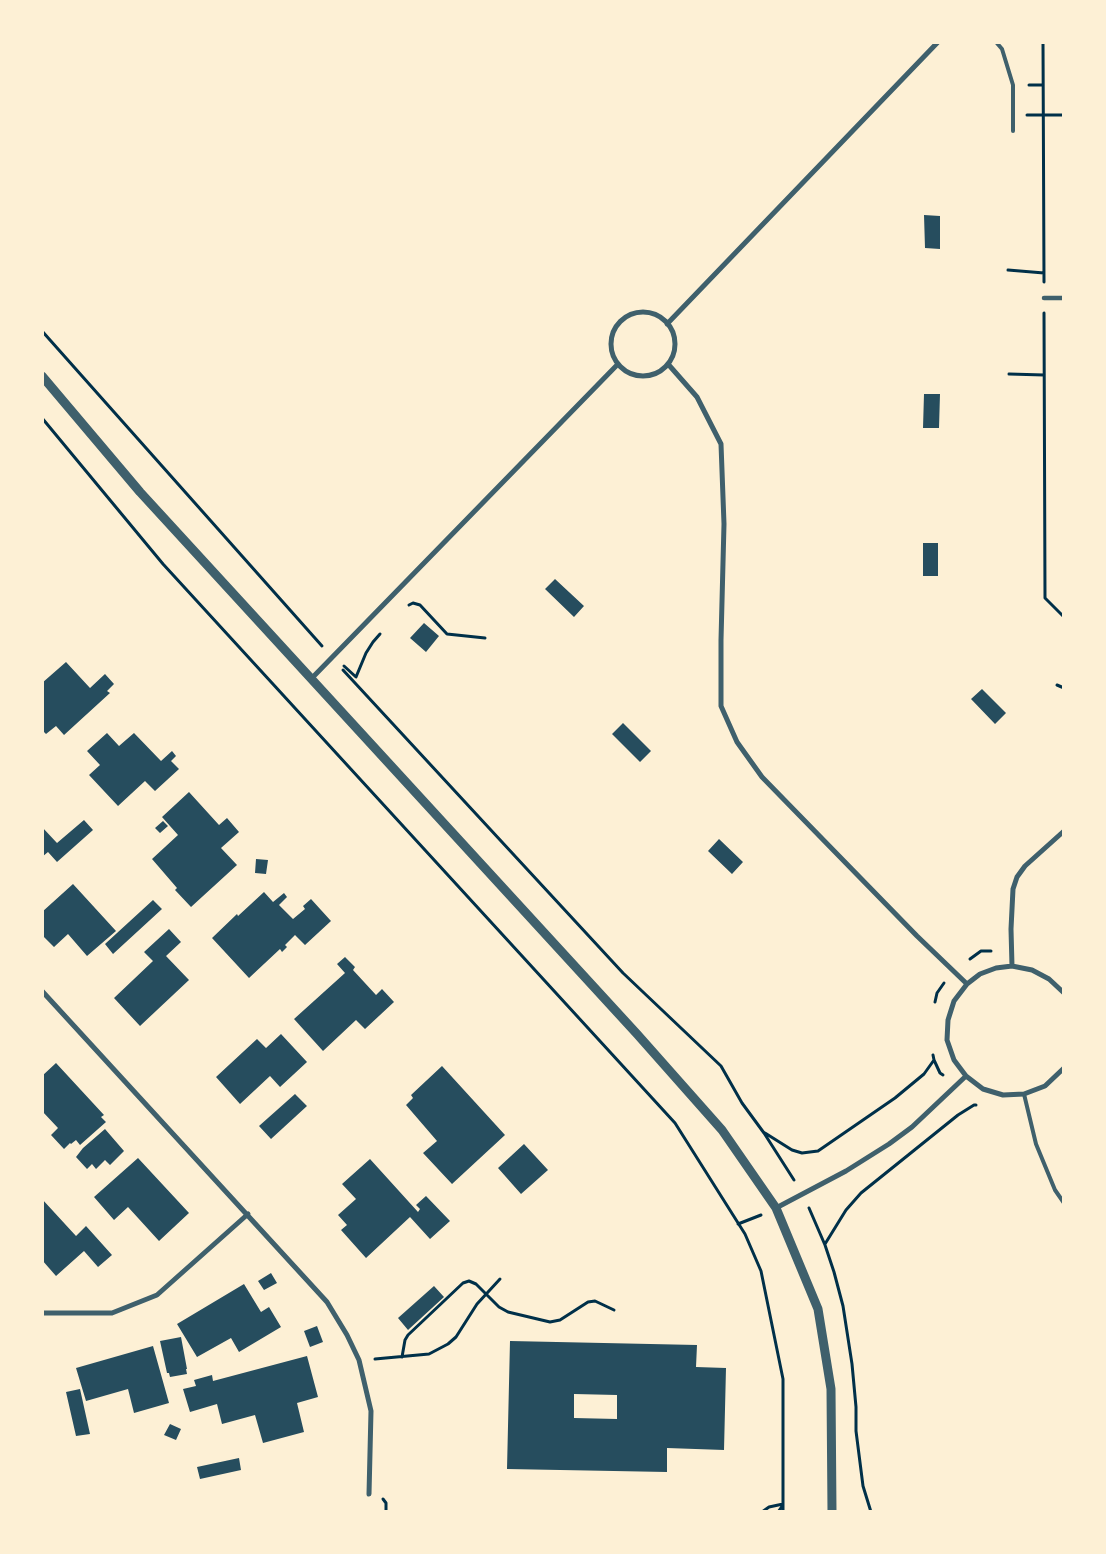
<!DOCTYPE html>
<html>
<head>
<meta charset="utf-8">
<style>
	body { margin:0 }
	#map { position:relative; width:1106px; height:1554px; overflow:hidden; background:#fdf0d5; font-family:Quicksand,sans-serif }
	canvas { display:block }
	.frame { position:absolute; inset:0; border:44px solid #fdf0d5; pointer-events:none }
</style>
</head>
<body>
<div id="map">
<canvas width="1106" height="1554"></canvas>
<div class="frame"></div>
</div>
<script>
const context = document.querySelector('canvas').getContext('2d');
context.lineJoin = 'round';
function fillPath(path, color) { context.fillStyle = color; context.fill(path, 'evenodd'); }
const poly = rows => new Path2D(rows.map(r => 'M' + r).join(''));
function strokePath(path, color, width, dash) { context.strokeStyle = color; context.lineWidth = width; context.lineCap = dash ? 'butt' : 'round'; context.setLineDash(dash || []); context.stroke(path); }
const building = poly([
	[924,215,940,216,940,249,925,248],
	[924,394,940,394,939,428,923,428],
	[923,543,938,543,938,576,923,576],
	[555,579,584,606,574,617,545,589],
	[424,623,439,636,426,652,410,638],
	[66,662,90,688,105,674,114,684,107,691,110,693,64,735,56,726,46,734,42,730,42,683],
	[982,689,1006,713,995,724,971,699],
	[623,723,651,751,640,762,612,734],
	[107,733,119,746,134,733,161,761,172,751,176,756,171,761,179,769,155,791,145,781,118,806,89,775,100,765,87,751],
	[189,792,219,825,227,818,239,832,221,848,237,865,191,907,175,890,177,888,152,859,178,835,162,817],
	[84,820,93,830,57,862,48,852,42,857,42,827,57,843],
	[163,821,168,826,160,833,155,828],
	[719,839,743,862,732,874,708,851],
	[256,859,268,860,266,874,255,873],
	[73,884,116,931,87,956,68,934,54,947,42,935,42,912],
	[264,892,273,902,284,893,287,897,279,905,293,919,305,909,303,906,311,899,331,921,305,945,295,935,285,945,287,947,282,952,280,949,249,978,212,938,237,914,238,916],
	[153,900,162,909,113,954,105,944],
	[169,929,181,942,166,956,189,980,140,1026,114,998,153,961,144,952],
	[345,957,355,967,353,970,376,995,382,989,394,1002,365,1029,356,1020,323,1051,294,1019,345,973,337,964],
	[281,1034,307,1062,280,1087,270,1076,240,1104,216,1077,257,1039,266,1048],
	[56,1063,104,1115,101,1117,106,1122,80,1145,76,1140,71,1144,70,1143,64,1149,51,1135,58,1128,42,1111,42,1076],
	[442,1066,505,1135,452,1184,423,1153,437,1141,406,1105,413,1098,411,1095],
	[295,1094,307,1106,271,1139,259,1126],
	[105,1129,124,1151,110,1165,105,1160,96,1169,92,1164,87,1169,76,1157,83,1148],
	[524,1144,548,1170,521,1194,498,1168],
	[138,1158,189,1213,159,1241,128,1207,114,1220,94,1197],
	[370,1159,418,1212,420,1209,416,1205,426,1196,450,1221,430,1239,410,1217,366,1258,341,1230,347,1225,338,1215,356,1199,342,1184],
	[42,1199,76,1236,86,1226,112,1255,98,1267,84,1251,56,1276,42,1260],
	[271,1273,277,1283,264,1290,258,1281],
	[244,1284,261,1312,269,1307,281,1327,239,1352,231,1338,197,1357,177,1324],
	[434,1286,444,1297,408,1330,398,1318],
	[317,1326,323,1342,310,1347,304,1331],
	[181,1337,187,1369,186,1369,187,1374,170,1377,169,1373,167,1373,160,1341],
	[510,1341,697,1345,696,1367,726,1368,724,1450,667,1448,667,1472,507,1469],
	[574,1394,617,1395,617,1419,574,1418],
	[153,1346,169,1403,134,1413,128,1389,86,1401,76,1368],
	[307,1356,318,1397,297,1403,304,1432,263,1443,255,1415,222,1424,217,1404,190,1412,183,1389,196,1386,194,1380,212,1375,213,1381],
	[80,1389,90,1434,76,1436,66,1392],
	[170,1424,181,1429,176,1440,164,1435],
	[239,1458,241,1470,200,1479,197,1467]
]);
const path = poly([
	[1043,42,1044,282],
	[1029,85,1043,85],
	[1027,115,1064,115],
	[1008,270,1044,273],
	[1044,313,1045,598,1064,617],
	[42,331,322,646],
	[1009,374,1044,375],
	[42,418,163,564,675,1123,745,1234,761,1271,783,1379,783,1512],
	[409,605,413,603,420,605,447,634,485,638],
	[344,666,356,677,366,653,373,642,380,634],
	[343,670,623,973,721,1066,742,1103,764,1133,794,1180],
	[1057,685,1064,688],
	[970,959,981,951,991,951],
	[935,1002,937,993,944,983],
	[933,1055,934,1060,940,1073,943,1075],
	[765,1133,792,1150,802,1153,818,1151,895,1098,924,1074,934,1060],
	[809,1208,825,1245,834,1272,843,1306,852,1364,856,1407,856,1431,863,1486,871,1512],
	[738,1224,761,1215],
	[825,1244,846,1210,861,1193,958,1115,974,1105,976,1105],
	[402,1357,405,1340,408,1335,463,1283,469,1281,476,1284,499,1307,508,1312,550,1322,560,1320,588,1302,595,1301,614,1310],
	[375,1359,429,1354,448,1344,456,1337,477,1304,500,1279],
	[383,1499,386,1503,386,1512],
	[762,1512,769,1507,783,1504],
	[778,1512,783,1505]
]);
const service = poly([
	[996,42,1002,49,1013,85,1013,131],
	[1024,1094,1036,1144,1055,1190,1064,1203]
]);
const pedestrian = poly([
	[1044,298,1064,298]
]);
const minor = poly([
	'611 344a32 32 0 1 1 64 0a32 32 0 1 1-64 0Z',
	[667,324,938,42],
	[668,364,697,397,721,444,724,524,721,640,721,706,737,742,762,777,917,936,967,984],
	[311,679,618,364],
	[1012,966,1011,929,1013,889,1017,877,1025,866,1064,831],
	[42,991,327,1302,347,1335,359,1360,371,1411,369,1494],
	[1064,993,1049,979,1032,970,1012,966,996,968,980,974,967,984,954,1001,948,1020,947,1040,954,1060,966,1076,983,1089,1003,1095,1024,1094,1045,1086,1064,1068],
	[776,1208,846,1171,889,1144,912,1127,966,1076],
	[42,1313,112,1313,157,1295,248,1214]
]);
const tertiary = poly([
	[42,376,140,492,637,1034,722,1130,776,1208,818,1309,831,1389,832,1512]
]);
fillPath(building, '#264d5e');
strokePath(path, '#003049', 3);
strokePath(service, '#3f606c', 4);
strokePath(pedestrian, '#3f606c', 4.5);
strokePath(minor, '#3f606c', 5);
strokePath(tertiary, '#3f606c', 9);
</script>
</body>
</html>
